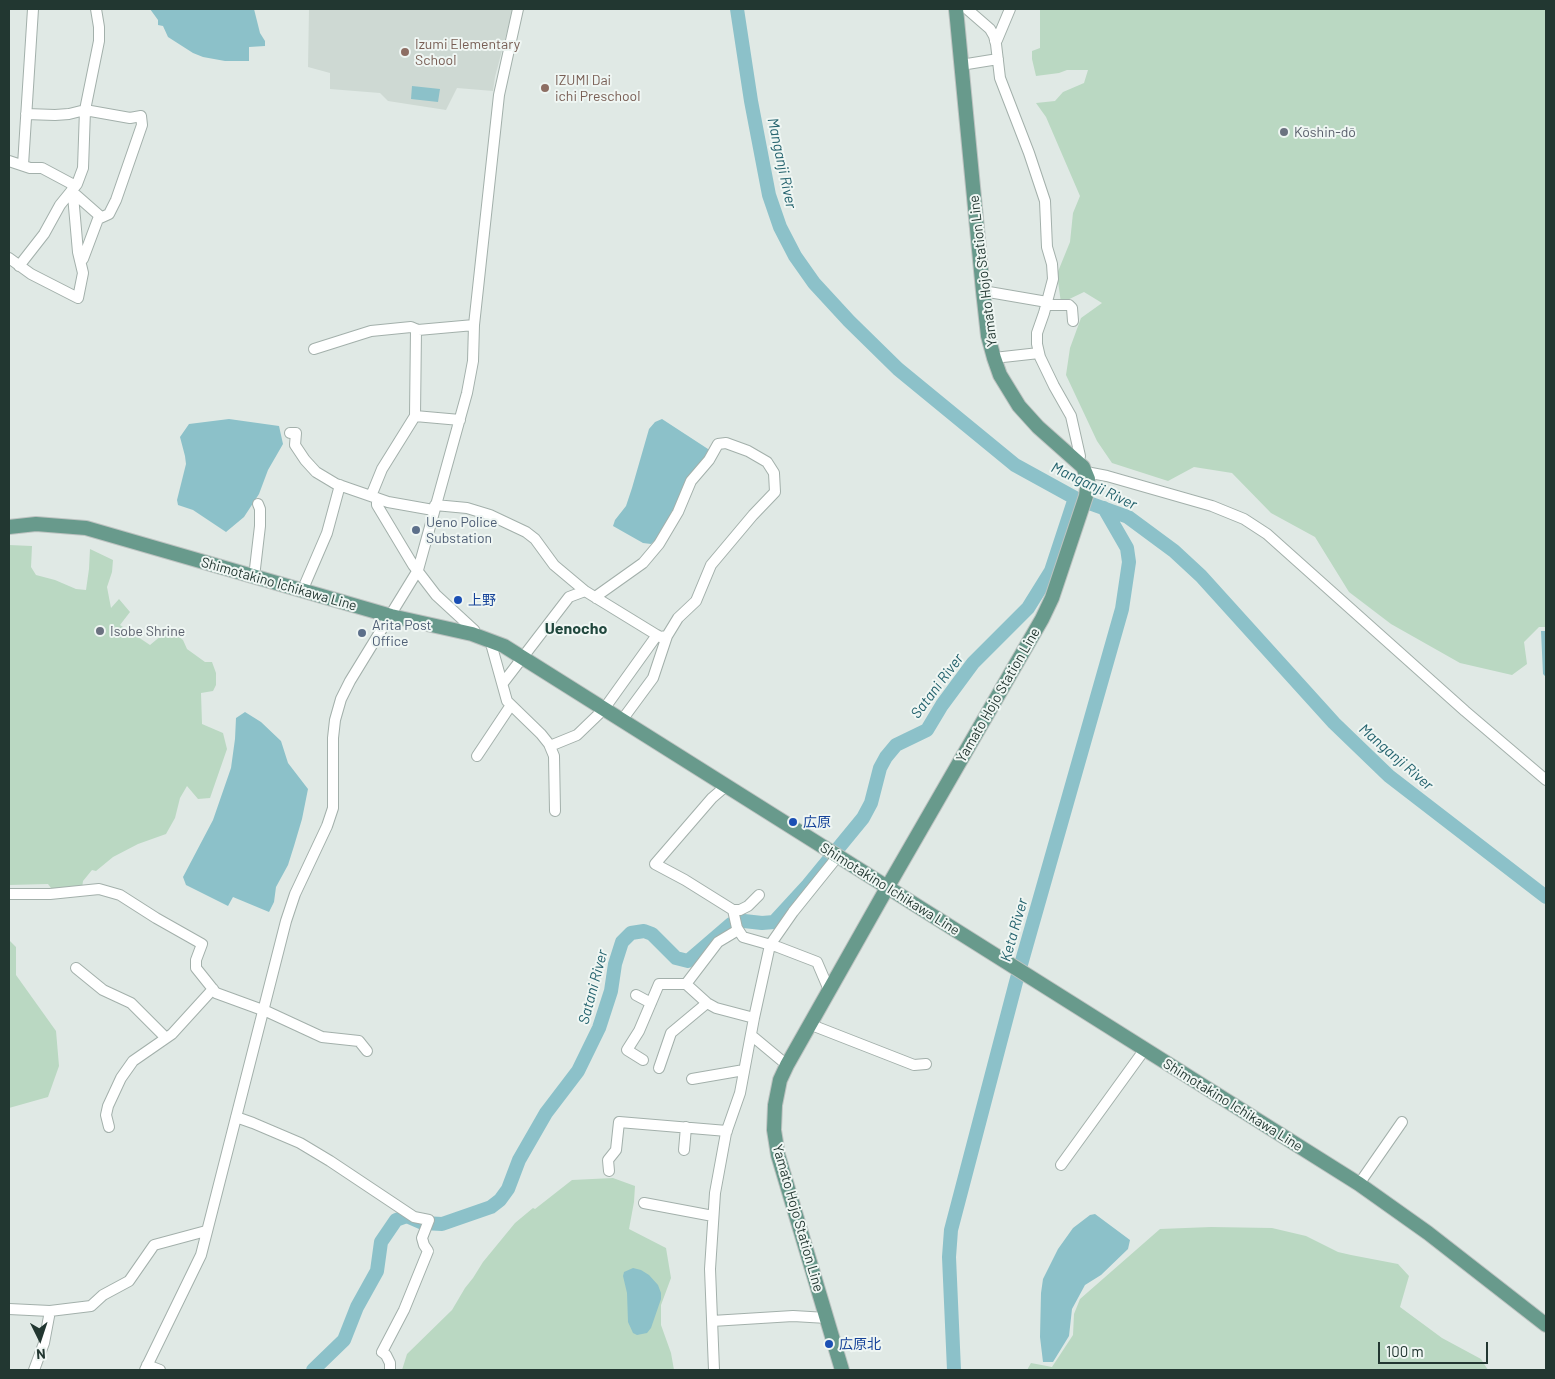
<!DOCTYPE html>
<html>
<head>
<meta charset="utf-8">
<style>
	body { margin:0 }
	#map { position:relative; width:1555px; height:1379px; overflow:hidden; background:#e0e9e5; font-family:Barlow,sans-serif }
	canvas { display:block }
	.frame { position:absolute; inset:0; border:10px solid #223731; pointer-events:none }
	.north { position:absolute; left:15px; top:1314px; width:50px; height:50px; -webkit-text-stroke:4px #eff6f3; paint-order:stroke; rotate:176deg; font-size:14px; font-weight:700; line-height:20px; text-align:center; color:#223731 }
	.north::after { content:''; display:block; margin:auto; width:18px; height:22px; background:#223731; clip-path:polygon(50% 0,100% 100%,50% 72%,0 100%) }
	.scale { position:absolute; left:1378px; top:1342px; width:110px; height:22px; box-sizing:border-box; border:2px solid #223731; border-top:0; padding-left:6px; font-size:15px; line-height:18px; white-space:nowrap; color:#223731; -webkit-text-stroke:4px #eff6f3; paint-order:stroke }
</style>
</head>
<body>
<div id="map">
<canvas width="1555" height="1379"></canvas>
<div class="frame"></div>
<div class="north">N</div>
<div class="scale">100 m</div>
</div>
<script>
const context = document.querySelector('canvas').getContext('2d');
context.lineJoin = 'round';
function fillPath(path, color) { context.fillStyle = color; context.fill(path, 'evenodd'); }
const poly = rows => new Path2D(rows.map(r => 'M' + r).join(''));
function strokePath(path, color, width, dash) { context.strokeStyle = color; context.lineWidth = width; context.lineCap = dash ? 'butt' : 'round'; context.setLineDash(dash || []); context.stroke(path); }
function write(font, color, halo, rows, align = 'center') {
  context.font = font + ' Barlow,"Noto Sans JP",sans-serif'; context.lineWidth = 4; context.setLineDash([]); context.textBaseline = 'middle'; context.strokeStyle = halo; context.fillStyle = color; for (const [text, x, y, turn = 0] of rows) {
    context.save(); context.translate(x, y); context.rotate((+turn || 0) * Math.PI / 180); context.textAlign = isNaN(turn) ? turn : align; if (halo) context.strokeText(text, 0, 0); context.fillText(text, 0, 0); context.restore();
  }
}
const built = poly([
	[309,9,513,9,495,77,493,91,457,88,446,110,388,101,380,93,330,89,330,73,308,67]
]);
const green = poly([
	[1040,9,1546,9,1546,627,1539,627,1524,642,1527,664,1512,675,1460,663,1391,624,1349,592,1315,537,1271,513,1232,473,1194,467,1168,481,1112,463,1097,441,1066,375,1070,348,1081,318,1102,303,1084,292,1061,303,1057,274,1070,242,1073,213,1080,196,1046,117,1036,103,1055,101,1063,92,1084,83,1088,70,1067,70,1059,73,1036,76,1032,59,1032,51,1040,48],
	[9,545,32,546,31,567,36,575,55,580,76,589,86,590,89,569,90,549,113,560,112,572,107,587,111,608,119,599,130,612,120,625,150,645,168,630,168,634,175,634,183,640,187,649,205,662,212,662,216,673,216,685,213,691,201,693,202,724,223,733,227,749,210,798,198,799,187,786,180,798,175,818,166,834,138,844,113,857,96,871,92,870,83,881,82,888,54,892,48,884,9,885],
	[9,940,16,947,16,975,56,1031,59,1066,48,1097,9,1108],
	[613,1178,635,1186,634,1202,629,1229,666,1248,671,1278,661,1305,661,1325,671,1353,674,1370,402,1370,407,1354,452,1310,465,1288,473,1278,483,1262,515,1223,533,1208,535,1209,572,1180],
	[1211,1227,1272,1228,1306,1236,1338,1252,1351,1255,1398,1264,1409,1276,1400,1307,1442,1338,1481,1359,1488,1370,1027,1370,1031,1363,1052,1367,1073,1335,1074,1314,1080,1299,1160,1229]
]);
const water = poly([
	[150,9,254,9,260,33,265,41,265,46,249,47,249,61,225,61,203,57,193,53,168,37,163,26,158,25,158,20],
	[412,86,440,89,438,102,411,99],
	[229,419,279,426,283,444,268,470,259,494,244,517,226,532,193,510,178,505,177,500,186,464,185,456,180,437,189,424],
	[662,419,708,449,709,453,676,508,656,540,651,544,643,543,613,526,615,520,626,506,632,488,649,429,655,422],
	[1541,631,1546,631,1546,677,1543,674],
	[245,712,261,722,281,741,288,763,308,789,302,819,294,846,288,865,276,887,274,902,269,912,233,897,228,906,186,885,183,877,213,820,231,768,235,739,236,718],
	[1095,1214,1130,1240,1128,1249,1101,1275,1085,1285,1072,1309,1069,1336,1053,1362,1043,1362,1040,1337,1041,1293,1043,1279,1058,1249,1073,1228,1090,1215],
	[633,1268,641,1270,649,1275,658,1285,661,1293,661,1299,651,1328,647,1333,637,1335,633,1333,628,1322,627,1293,623,1276,624,1272]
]);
const river = poly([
	[737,9,751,101,769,195,780,227,795,256,814,283,849,321,898,369,1015,465,1075,498,1128,517,1174,551,1201,576,1334,723,1389,776,1546,897],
	[313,1370,344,1340,357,1307,377,1271,381,1242,396,1220,407,1216,423,1223,442,1224,491,1207,500,1200,508,1189,519,1160,546,1113,578,1071,599,1028,611,991,615,964,622,942,631,933,644,931,652,934,676,958,688,961,731,924,744,921,762,923,774,922,808,885,863,818,871,803,880,768,886,757,896,745,927,730,942,705,973,663,1028,608,1051,571,1075,498],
	[954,1370,949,1257,951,1230,1016,982,1122,609,1129,562,1127,548,1104,508]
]);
const minor = poly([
	[967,9,990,29,994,36,996,44,1000,78,1029,153,1045,201,1047,247,1052,264,1053,279,1044,313,1037,333,1037,344,1040,357,1054,386,1071,416,1080,456,1078,462],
	[995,41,997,40,1010,9],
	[961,65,998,59],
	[26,114,55,115,69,114,85,110,130,118,141,116,142,125,116,200,109,214,98,219,83,259,80,260],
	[9,161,30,168,42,168,72,184,78,252,83,273,78,298,31,274,9,258],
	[23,165,33,9],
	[74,195,76,195,101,217],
	[19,266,44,234,60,205,77,184,83,168,85,110,99,41,99,27,96,9],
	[983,291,1047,302],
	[1046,305,1069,305,1072,308,1073,321],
	[314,349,371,331,411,327,418,330,474,325],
	[994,358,1039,353],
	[415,416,460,420],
	[290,433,296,433,295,445,305,460,316,472,336,484,388,502,433,510],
	[1086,472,1107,476,1212,506,1244,519,1267,534,1465,711,1546,780],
	[371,496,382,469,415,416,416,329],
	[377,498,377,505,413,565,436,595,474,630,472,634],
	[435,505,467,508,490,515,526,532,535,539,554,565,585,591,660,637,667,636],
	[254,577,260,526,260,509,258,504],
	[302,591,327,533,340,485],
	[596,598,598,595,643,563,659,544,678,512,691,481,709,460,718,444,726,443,748,451,767,462,774,473,775,492,753,515,711,565,696,601,678,618,667,636,653,678,622,720],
	[490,640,507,701,541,734,549,744,554,756,555,811],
	[503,683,569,597,585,591],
	[550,746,577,735,604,709,657,635],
	[477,756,511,705],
	[726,786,712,798,655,864,685,880,733,910,740,910,748,906,759,895],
	[9,894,50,894,99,889,120,895,156,918,202,944,196,960,196,968,216,993,268,1012,322,1037,359,1041,367,1051],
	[733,910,737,928,743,937,778,947,817,962,829,990],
	[76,968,103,990,131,1003,166,1038],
	[686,984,707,1003,716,1008,754,1018],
	[636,995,651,1003],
	[809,1024,914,1065,926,1064],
	[751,1035,787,1065],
	[643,1060,627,1050,639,1031,659,984,686,984,718,942,738,930],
	[659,1068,671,1033,707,1003],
	[692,1079,744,1070],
	[236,1117,253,1123,300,1143,330,1161,414,1217,429,1220,422,1238,424,1245,428,1251,404,1310,382,1352,386,1355,390,1363,390,1370],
	[109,1127,106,1115,108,1106,121,1078,133,1061,172,1034,213,989],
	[684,1150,686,1127],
	[1061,1165,1145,1049],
	[609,1171,608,1160,616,1150,619,1122,727,1131],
	[1359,1184,1402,1122],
	[644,1203,713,1216],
	[9,1309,50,1311,91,1306,103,1295,129,1281,154,1245,206,1231],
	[712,1321,793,1316,827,1318],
	[147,1365,160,1370],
	[34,1370,44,1343,50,1311],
	[145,1370,201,1255,286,921,295,894,327,826,333,808,333,738,335,720,341,699,350,681,418,570,467,393,473,361,474,325,499,95,518,9],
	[714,1370,710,1269,715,1193,726,1133,740,1093,754,1018,770,945,793,912,838,856]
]);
const major = poly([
	[9,527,36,524,86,528,391,616,472,634,504,646,1359,1184,1428,1233,1546,1325],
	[842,1370,778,1155,774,1130,775,1105,780,1080,787,1065,887,888,1042,619,1052,598,1086,496,1088,479,1083,467,1038,427,1019,406,1000,375,994,358,988,336,983,291,956,9]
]);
const markers = [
	[405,52,5,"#8d6e63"],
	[545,88,5,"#8d6e63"],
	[1284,132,5,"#6b7280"],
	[416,530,5,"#5c6f8a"],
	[458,600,5,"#1a4fb4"],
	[100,631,5,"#6b7280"],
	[362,633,5,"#5c6f8a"],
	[793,822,5,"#1a4fb4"],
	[829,1344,5,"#1a4fb4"]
];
const educationNames = [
	["Izumi Elementary",415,44],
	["School",415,60],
	["IZUMI Dai",555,80],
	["ichi Preschool",555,96]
];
const worshipNames = [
	["Kōshin-dō",1294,132],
	["Isobe Shrine",110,631]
];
const streetNames = [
	["Yamato Hojo Station Line",983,271,-97],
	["Shimotakino Ichikawa Line",279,584,16],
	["Yamato Hojo Station Line",998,695,-60],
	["Shimotakino Ichikawa Line",890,889,32],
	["Shimotakino Ichikawa Line",1233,1105,32],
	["Yamato Hojo Station Line",798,1218,74]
];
const serviceNames = [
	["Ueno Police",426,522],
	["Substation",426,538],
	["Arita Post",372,625],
	["Office",372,641]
];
const transitNames = [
	["上野",468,600],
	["広原",803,822],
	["広原北",839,1344]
];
const waterNames = [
	["Manganji River",782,163,78],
	["Manganji River",1094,486,25],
	["Satani River",937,686,-53],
	["Manganji River",1396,757,41],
	["Keta River",1014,930,-74],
	["Satani River",593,987,-75]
];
const quarterNames = [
	["Uenocho",576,629]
];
fillPath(built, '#ced9d3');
fillPath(green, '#bad8c2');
fillPath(water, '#8cc1c9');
strokePath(river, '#8cc1c9', 14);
strokePath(minor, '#a3b0ab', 12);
strokePath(major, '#bdc3c1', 16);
strokePath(minor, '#fff', 10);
strokePath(major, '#689a8c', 14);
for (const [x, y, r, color] of markers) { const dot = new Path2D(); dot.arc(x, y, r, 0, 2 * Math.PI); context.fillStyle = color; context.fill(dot); strokePath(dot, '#eff6f3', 2); }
write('14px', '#785e54', '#eff6f3', educationNames, 'left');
write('14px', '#5b616d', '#eff6f3', worshipNames, 'left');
write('14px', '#223731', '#eff6f3', streetNames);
write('14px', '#4e5e75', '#eff6f3', serviceNames, 'left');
write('14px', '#164399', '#eff6f3', transitNames, 'left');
write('italic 15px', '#23626d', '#eff6f3', waterNames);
write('bold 16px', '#20473d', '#eff6f3', quarterNames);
</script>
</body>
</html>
